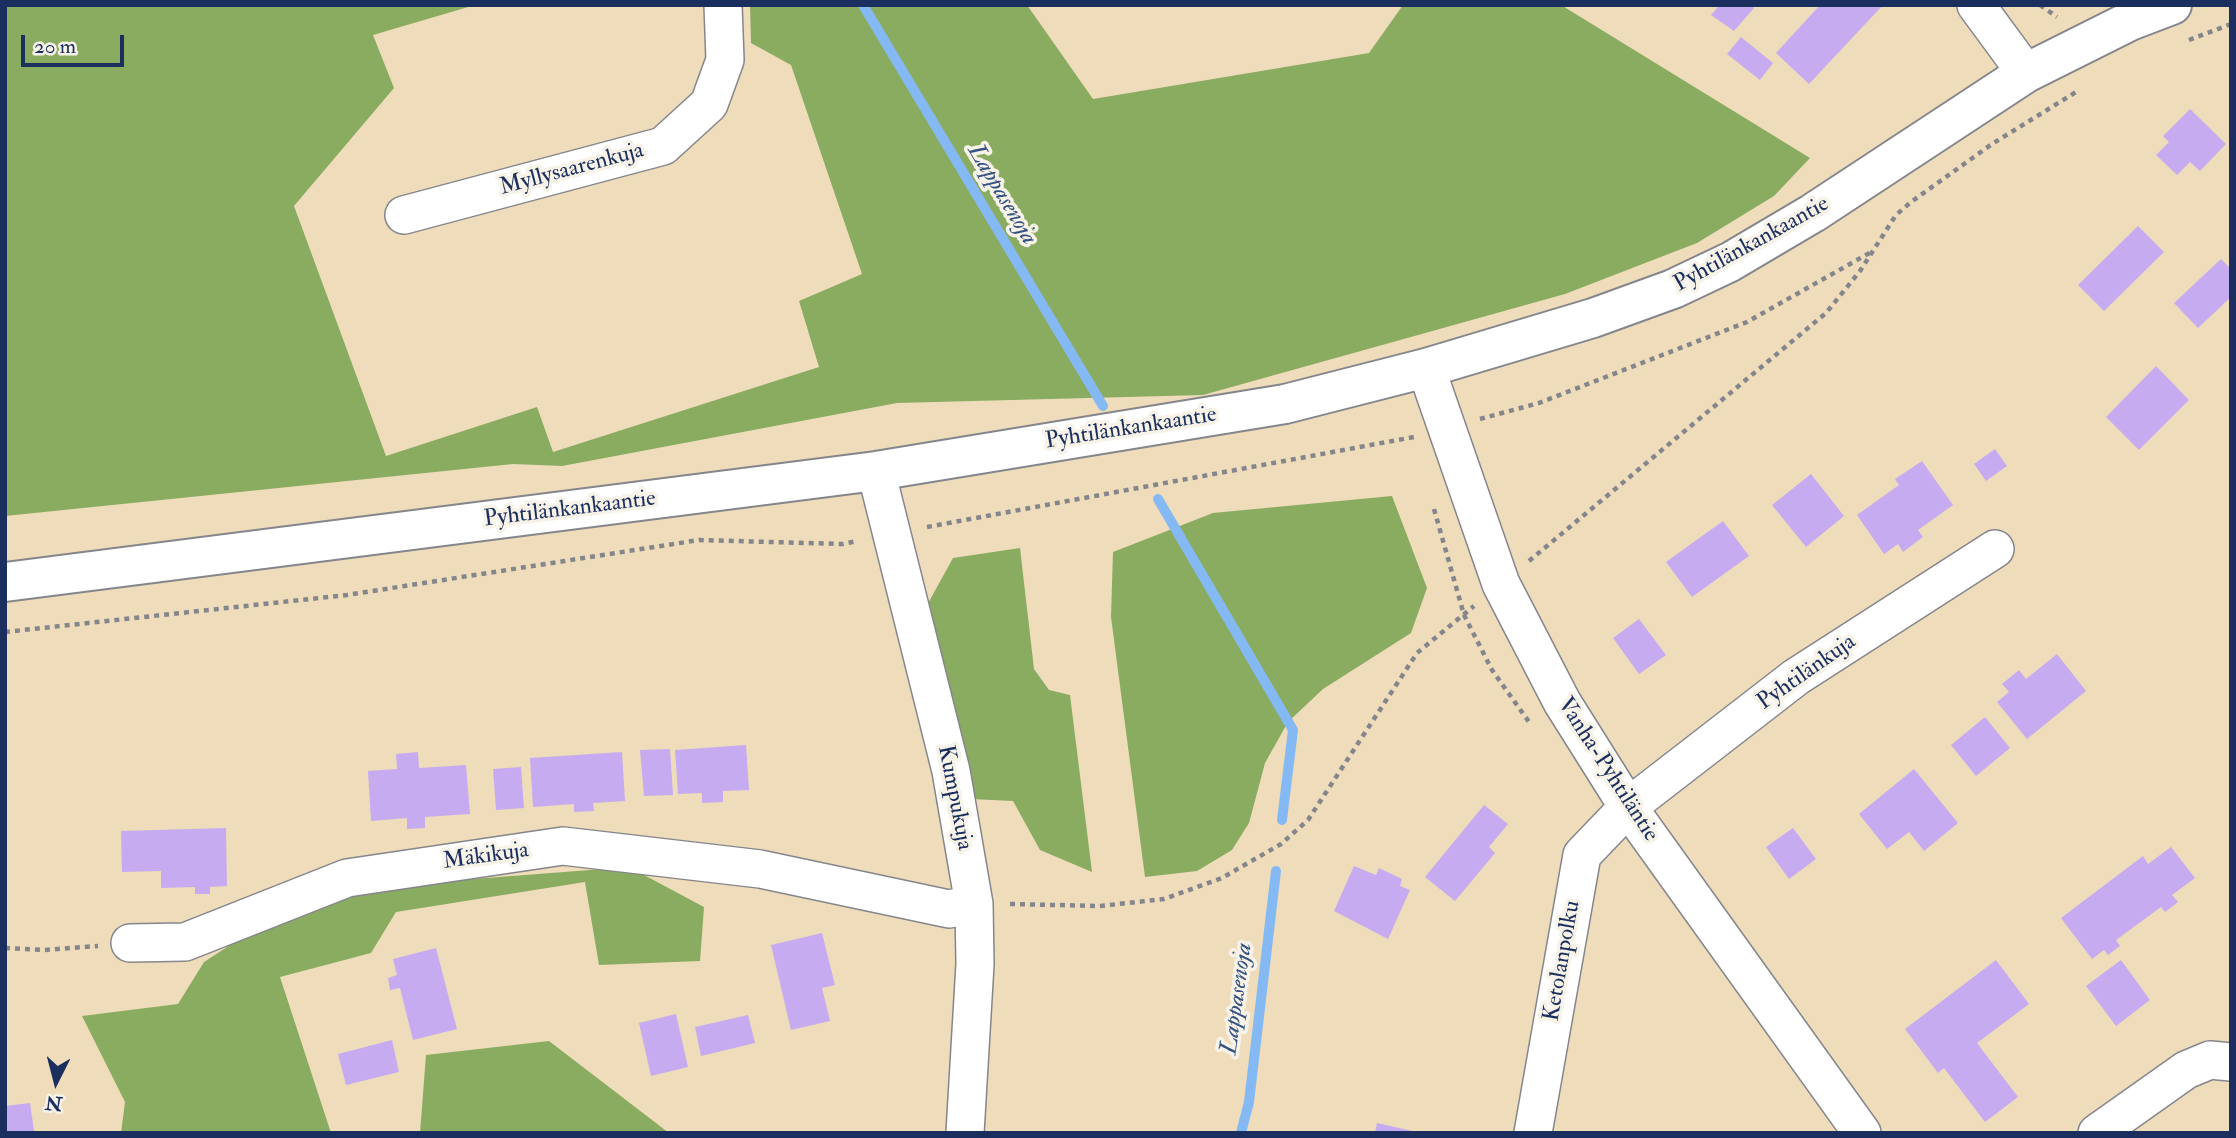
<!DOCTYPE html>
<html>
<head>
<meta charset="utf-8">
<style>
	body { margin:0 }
	#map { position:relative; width:2236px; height:1138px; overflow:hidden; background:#efdcbb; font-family:"IM FELL Double Pica",serif }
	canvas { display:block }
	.frame { position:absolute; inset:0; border:7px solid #1b2f5e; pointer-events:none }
	.north { position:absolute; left:21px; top:1047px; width:70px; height:70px; -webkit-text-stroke:5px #f7f3e8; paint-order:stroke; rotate:186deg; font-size:19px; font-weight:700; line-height:28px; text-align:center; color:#1b2f5e }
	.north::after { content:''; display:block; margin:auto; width:24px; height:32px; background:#1b2f5e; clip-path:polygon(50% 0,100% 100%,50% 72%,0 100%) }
	.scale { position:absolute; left:21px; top:35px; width:103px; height:32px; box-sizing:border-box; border:4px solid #1b2f5e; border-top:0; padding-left:9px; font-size:21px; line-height:24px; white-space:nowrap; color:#1b2f5e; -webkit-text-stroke:5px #f7f3e8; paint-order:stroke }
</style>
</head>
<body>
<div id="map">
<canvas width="2236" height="1138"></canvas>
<div class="frame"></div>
<div class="north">N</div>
<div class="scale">20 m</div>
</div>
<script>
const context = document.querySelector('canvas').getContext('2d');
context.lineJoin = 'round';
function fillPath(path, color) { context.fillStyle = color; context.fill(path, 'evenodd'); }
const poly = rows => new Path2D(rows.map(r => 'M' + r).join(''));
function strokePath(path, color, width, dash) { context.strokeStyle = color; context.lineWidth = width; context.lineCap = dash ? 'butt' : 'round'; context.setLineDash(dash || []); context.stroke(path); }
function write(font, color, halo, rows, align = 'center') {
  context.font = font + ' "IM FELL Double Pica",serif'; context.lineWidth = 7; context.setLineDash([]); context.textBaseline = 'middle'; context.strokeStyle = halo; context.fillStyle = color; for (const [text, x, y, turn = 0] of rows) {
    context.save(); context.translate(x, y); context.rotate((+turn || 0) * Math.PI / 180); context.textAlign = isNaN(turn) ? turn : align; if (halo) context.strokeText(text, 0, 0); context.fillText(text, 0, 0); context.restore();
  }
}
const forest = poly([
	[5,5,475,5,373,35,394,88,294,206,386,456,537,407,553,452,819,367,799,301,862,274,791,65,751,43,750,5,1027,5,1093,99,1369,53,1403,5,1561,5,1810,158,1774,196,1697,243,1565,294,1203,395,897,403,562,466,513,464,5,516],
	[1392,496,1427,588,1411,633,1323,689,1288,722,1265,763,1249,823,1232,850,1197,871,1145,877,1111,617,1113,552,1213,513],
	[1020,548,1034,669,1049,690,1070,695,1092,872,1040,850,1013,801,970,799,926,607,953,558],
	[629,867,704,907,700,961,599,965,585,882,396,912,371,953,280,977,331,1133,121,1133,125,1102,82,1016,178,1004,204,962,272,918,382,886],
	[549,1041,669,1133,420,1133,426,1055]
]);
const stream = poly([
	[863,5,1103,406],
	[1158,499,1293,730,1282,820],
	[1241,1133,1249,1102,1276,871]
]);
const building = poly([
	[1715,5,1751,5,1754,8,1734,31,1711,15,1718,7],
	[1820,5,1883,5,1809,84,1776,53],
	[1741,37,1773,63,1760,80,1727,54],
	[2190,109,2226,144,2200,171,2190,162,2177,175,2156,155,2169,142,2163,136],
	[2138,226,2164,252,2104,311,2078,285],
	[2221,259,2231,269,2231,297,2198,328,2174,303],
	[2156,366,2189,400,2139,450,2106,417],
	[1995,449,2007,466,1986,481,1974,464],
	[1922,461,1953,505,1918,530,1923,537,1903,552,1898,544,1884,554,1857,515,1899,485,1895,479],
	[1811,474,1844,516,1806,547,1772,505],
	[1723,521,1749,556,1692,597,1666,562],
	[1639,619,1666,655,1639,674,1613,638],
	[2057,654,2086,691,2027,739,1997,702,2009,692,2002,684,2019,670,2026,679],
	[1985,717,2010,748,1976,776,1951,745],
	[746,745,749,790,723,791,723,802,702,803,702,793,678,794,675,750],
	[670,749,673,795,644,796,640,750],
	[418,752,419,768,466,765,470,814,425,817,425,828,407,829,407,818,371,821,368,771,397,769,396,754],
	[622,752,625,801,593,803,594,811,574,812,574,804,533,807,530,758],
	[521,767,524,808,496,810,493,769],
	[1914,769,1958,823,1924,851,1909,832,1887,849,1859,814],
	[1484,805,1508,824,1489,847,1495,853,1455,901,1425,877],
	[226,828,227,886,210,887,210,894,195,894,195,887,161,888,161,871,122,872,121,831],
	[1793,828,1816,859,1789,879,1766,847],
	[2171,847,2195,878,2172,895,2178,902,2165,912,2161,907,2116,940,2120,946,2108,955,2104,950,2092,959,2061,918,2143,856,2148,864],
	[1354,866,1376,875,1379,868,1402,879,1400,886,1410,890,1388,939,1334,911],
	[822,933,835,985,822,988,830,1021,791,1030,771,945],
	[436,948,457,1029,413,1040,400,988,390,990,388,978,397,975,393,959],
	[1996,960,2029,1004,1977,1043,2018,1097,1985,1122,1944,1068,1938,1073,1905,1029],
	[2121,960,2150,1000,2116,1026,2086,986],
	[676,1014,688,1067,651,1076,639,1023],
	[748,1015,755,1043,701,1056,695,1027],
	[392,1040,399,1072,346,1085,338,1054],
	[30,1103,34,1131,5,1133,5,1106],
	[1377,1123,1417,1132,1417,1133,1375,1133]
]);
const path = poly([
	[2040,5,2057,17],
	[2189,40,2231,24],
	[1480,419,1539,403,1747,322,1873,251],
	[1434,509,1464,615,1492,670,1529,722],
	[927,527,1414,437],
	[1529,561,1826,313,1860,271,1896,215,1911,202,1992,144,2076,92],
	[5,632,347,595,699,540,843,544,857,541],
	[1010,904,1100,906,1164,899,1222,878,1281,844,1308,820,1417,653,1474,606],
	[5,948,44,950,98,946]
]);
const minor = poly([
	[1976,5,2026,73],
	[404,215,663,146,709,104,725,60,723,5],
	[1426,368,1501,584,1562,702,1628,807,1862,1133],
	[876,471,951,771,974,904,975,964,965,1133],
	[130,943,185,942,347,878,563,846,760,869,949,909,974,904],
	[1533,1133,1582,855,1628,807,1796,677,1995,549],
	[2097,1133,2186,1070,2210,1060,2231,1062]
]);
const tertiary = poly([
	[5,582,876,471,1285,404,1426,368,1593,318,1673,289,1730,262,1813,213,2026,73,2130,21,2172,5]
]);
const streetNames = [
	["Myllysaarenkuja",572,170,-15],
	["Pyhtilänkankaantie",1752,245,-29],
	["Pyhtilänkankaantie",1131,429,-9],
	["Pyhtilänkankaantie",570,510,-7],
	["Pyhtilänkuja",1807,673,-35],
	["Vanha-Pyhtiläntie",1607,770,57],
	["Kumpukuja",954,798,79],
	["Mäkikuja",486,857,-8],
	["Ketolanpolku",1563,961,-80]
];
const waterNames = [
	["Lappasenoja",1001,195,59],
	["Lappasenoja",1238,999,-82]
];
fillPath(forest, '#8aac61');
strokePath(stream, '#85b9f3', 10);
fillPath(building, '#c6abf1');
strokePath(minor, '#85868c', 40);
strokePath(tertiary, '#85868c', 42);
strokePath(path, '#85868c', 4.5, [5, 5]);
strokePath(minor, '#fff', 37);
strokePath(tertiary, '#fff', 38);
write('23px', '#1b2f5e', '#f7f3e8', streetNames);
write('italic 24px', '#365283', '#f7f3e8', waterNames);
</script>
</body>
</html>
